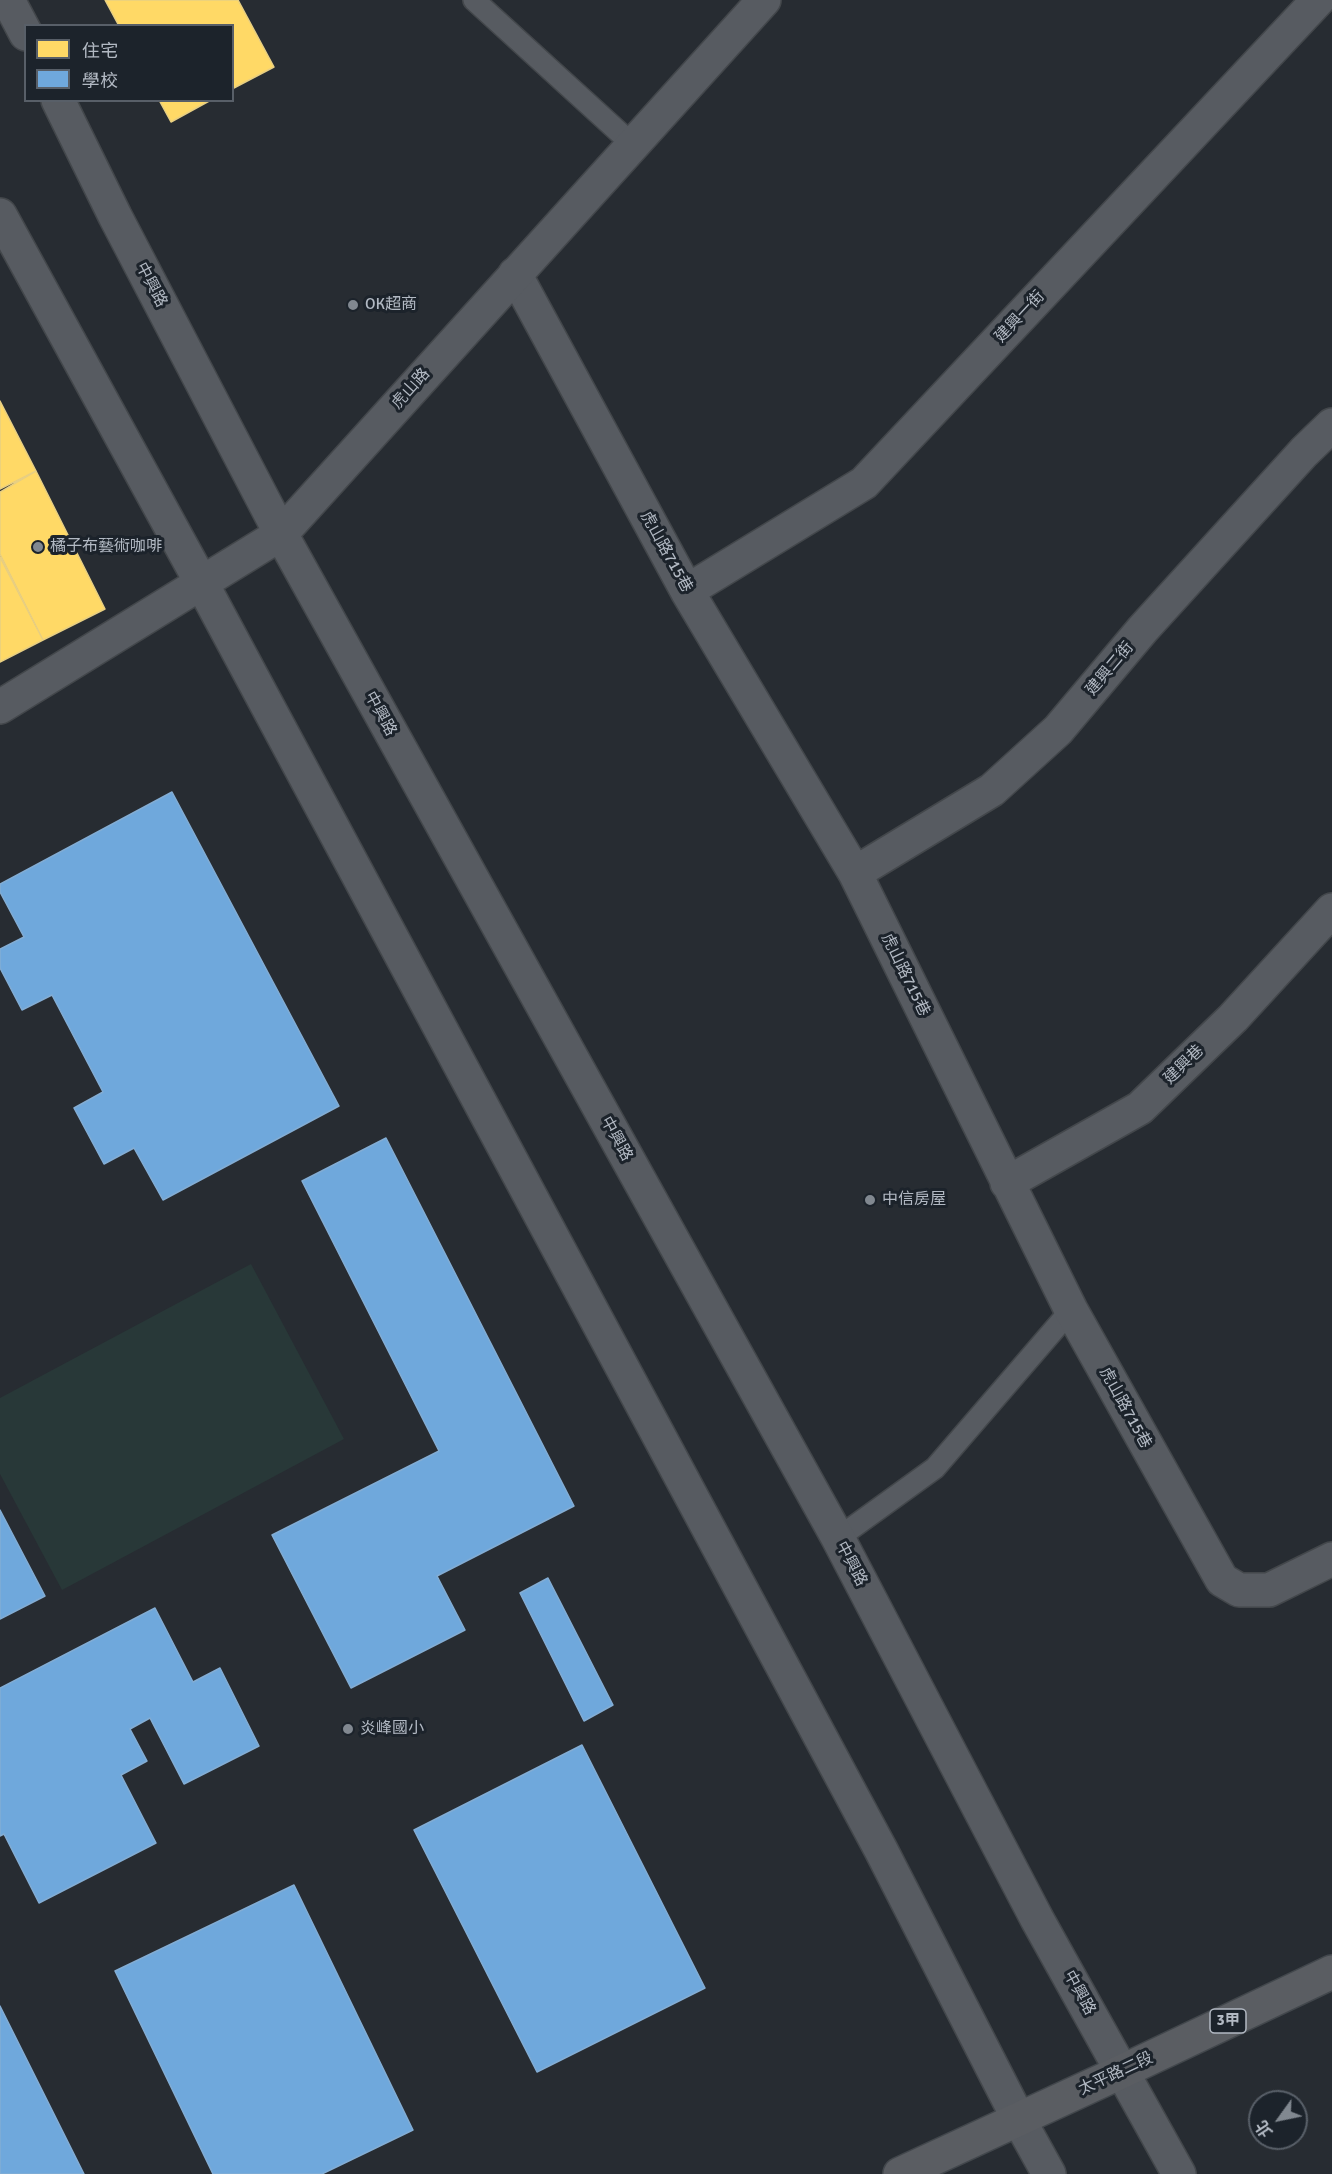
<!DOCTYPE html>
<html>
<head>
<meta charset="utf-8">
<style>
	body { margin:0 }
	#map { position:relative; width:1332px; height:2174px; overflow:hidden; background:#272c32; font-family:Signika,"Noto Sans TC",sans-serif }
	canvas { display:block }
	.legend { position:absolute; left:24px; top:24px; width:210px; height:78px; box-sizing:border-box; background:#1c232b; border:2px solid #585f68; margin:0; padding:8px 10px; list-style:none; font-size:18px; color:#b2b9c3 }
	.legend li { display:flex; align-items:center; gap:12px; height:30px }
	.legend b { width:30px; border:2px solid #585f68 }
	.north { position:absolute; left:1248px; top:2090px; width:60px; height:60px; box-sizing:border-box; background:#1c232b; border:2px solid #585f68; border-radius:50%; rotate:237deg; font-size:16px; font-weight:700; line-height:24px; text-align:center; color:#b2b9c3 }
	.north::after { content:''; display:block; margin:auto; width:21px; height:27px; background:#818890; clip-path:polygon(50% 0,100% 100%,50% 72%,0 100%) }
</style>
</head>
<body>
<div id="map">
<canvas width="1332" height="2174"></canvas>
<ul class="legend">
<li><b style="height:16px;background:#ffd966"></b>住宅</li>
<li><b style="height:16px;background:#6fa8dc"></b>學校</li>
</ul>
<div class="north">北</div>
</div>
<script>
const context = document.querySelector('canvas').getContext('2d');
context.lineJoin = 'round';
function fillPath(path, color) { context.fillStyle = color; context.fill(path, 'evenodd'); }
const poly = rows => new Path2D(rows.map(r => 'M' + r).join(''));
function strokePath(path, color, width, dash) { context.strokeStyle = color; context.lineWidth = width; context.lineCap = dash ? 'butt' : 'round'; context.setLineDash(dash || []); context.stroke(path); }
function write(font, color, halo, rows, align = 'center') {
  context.font = font + ' Signika,"Noto Sans TC",sans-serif'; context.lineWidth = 6; context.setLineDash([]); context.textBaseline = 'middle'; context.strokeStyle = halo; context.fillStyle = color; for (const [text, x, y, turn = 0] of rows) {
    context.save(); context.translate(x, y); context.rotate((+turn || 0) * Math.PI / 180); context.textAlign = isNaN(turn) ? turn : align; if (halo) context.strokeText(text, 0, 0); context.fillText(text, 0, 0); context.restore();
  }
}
const green = poly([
	[251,1264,344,1439,62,1590,0,1474,0,1398]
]);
const homes = poly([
	[105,0,238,0,274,67,232,89,232,26,119,26,105,0],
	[159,100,211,100,171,122,159,100],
	[0,401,36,471,0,489,0,401],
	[36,471,105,609,43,640,0,554,0,492,36,471],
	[0,557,43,640,0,662,0,557]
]);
const schools = poly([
	[172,792,339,1106,163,1200,134,1148,104,1164,74,1108,103,1092,52,995,22,1010,0,968,0,949,24,937,0,892,0,884,172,792],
	[386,1138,574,1506,437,1576,465,1630,351,1688,272,1535,439,1451,302,1181,386,1138],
	[0,1510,45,1596,0,1619,0,1510],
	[548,1578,613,1705,584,1721,520,1593,548,1578],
	[155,1608,193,1682,220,1668,259,1746,184,1784,150,1718,130,1729,147,1761,121,1775,156,1843,39,1903,4,1834,0,1836,0,1688,155,1608],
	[582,1745,705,1988,537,2072,414,1830,582,1745],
	[294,1885,413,2130,322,2174,213,2174,115,1971,294,1885],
	[0,2006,84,2174,0,2174,0,2006]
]);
const service = poly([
	[474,0,632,144],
	[838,1538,935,1468,1071,1310]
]);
const minor = poly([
	[515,274,687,591,855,873,1071,1310,1222,1580,1239,1590,1269,1590,1332,1559],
	[687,591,864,483,1318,0],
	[855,873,992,790,1058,730,1143,629,1304,452,1332,425],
	[1007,1183,1140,1108,1233,1018,1332,910]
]);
const tertiary = poly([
	[8,0,26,34],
	[58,100,115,216,281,534,838,1538,1037,1919,1179,2174],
	[0,215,201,582,881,1850,1018,2118,1049,2174],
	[0,707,281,534,764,0]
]);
const primary = poly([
	[900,2174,1123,2071,1332,1972]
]);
const markers = [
	[353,305,6,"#818890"],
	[38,547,6,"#818890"],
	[870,1200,6,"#818890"],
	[348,1729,6,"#818890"]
];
const shields = [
	[1228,2021,36]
];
const shieldNames = [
	["3甲",1228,2021]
];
const streetNames = [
	["中興路",151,285,62],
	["建興一街",1020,317,-47],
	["虎山路",411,389,-48],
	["虎山路715巷",666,552,61],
	["建興二街",1110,669,-50],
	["中興路",380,714,61],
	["虎山路715巷",905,975,64],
	["建興巷",1184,1065,-44],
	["中興路",616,1139,61],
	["虎山路715巷",1125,1408,61],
	["中興路",851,1564,62],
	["中興路",1079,1993,61],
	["太平路二段",1116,2074,-25]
];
const poiNames = [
	["OK超商",365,305],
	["橘子布藝術咖啡",50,547],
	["中信房屋",882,1200],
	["炎峰國小",360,1729]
];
fillPath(green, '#283838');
fillPath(homes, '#ffd966');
strokePath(homes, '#e8cf82', 1.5);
fillPath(schools, '#6fa8dc');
strokePath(schools, '#83add4', 1.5);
strokePath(service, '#43474b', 24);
strokePath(minor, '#43474b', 36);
strokePath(tertiary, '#43474b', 36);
strokePath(primary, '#42474c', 36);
strokePath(service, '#575b61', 21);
strokePath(minor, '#575b61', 33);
strokePath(tertiary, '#575b61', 33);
strokePath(primary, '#5a5d62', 33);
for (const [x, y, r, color] of markers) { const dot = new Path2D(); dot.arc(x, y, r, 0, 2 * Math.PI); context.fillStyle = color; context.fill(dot); strokePath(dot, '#1c232b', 2); }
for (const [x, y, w] of shields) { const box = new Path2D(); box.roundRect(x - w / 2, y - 12, w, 24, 4.5); context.fillStyle = '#1c232b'; context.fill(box); strokePath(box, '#b2b9c3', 1.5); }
write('bold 15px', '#b2b9c3', null, shieldNames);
write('16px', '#b2b9c3', '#1c232b', streetNames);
write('16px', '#b2b9c3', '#1c232b', poiNames, 'left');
</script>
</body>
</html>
